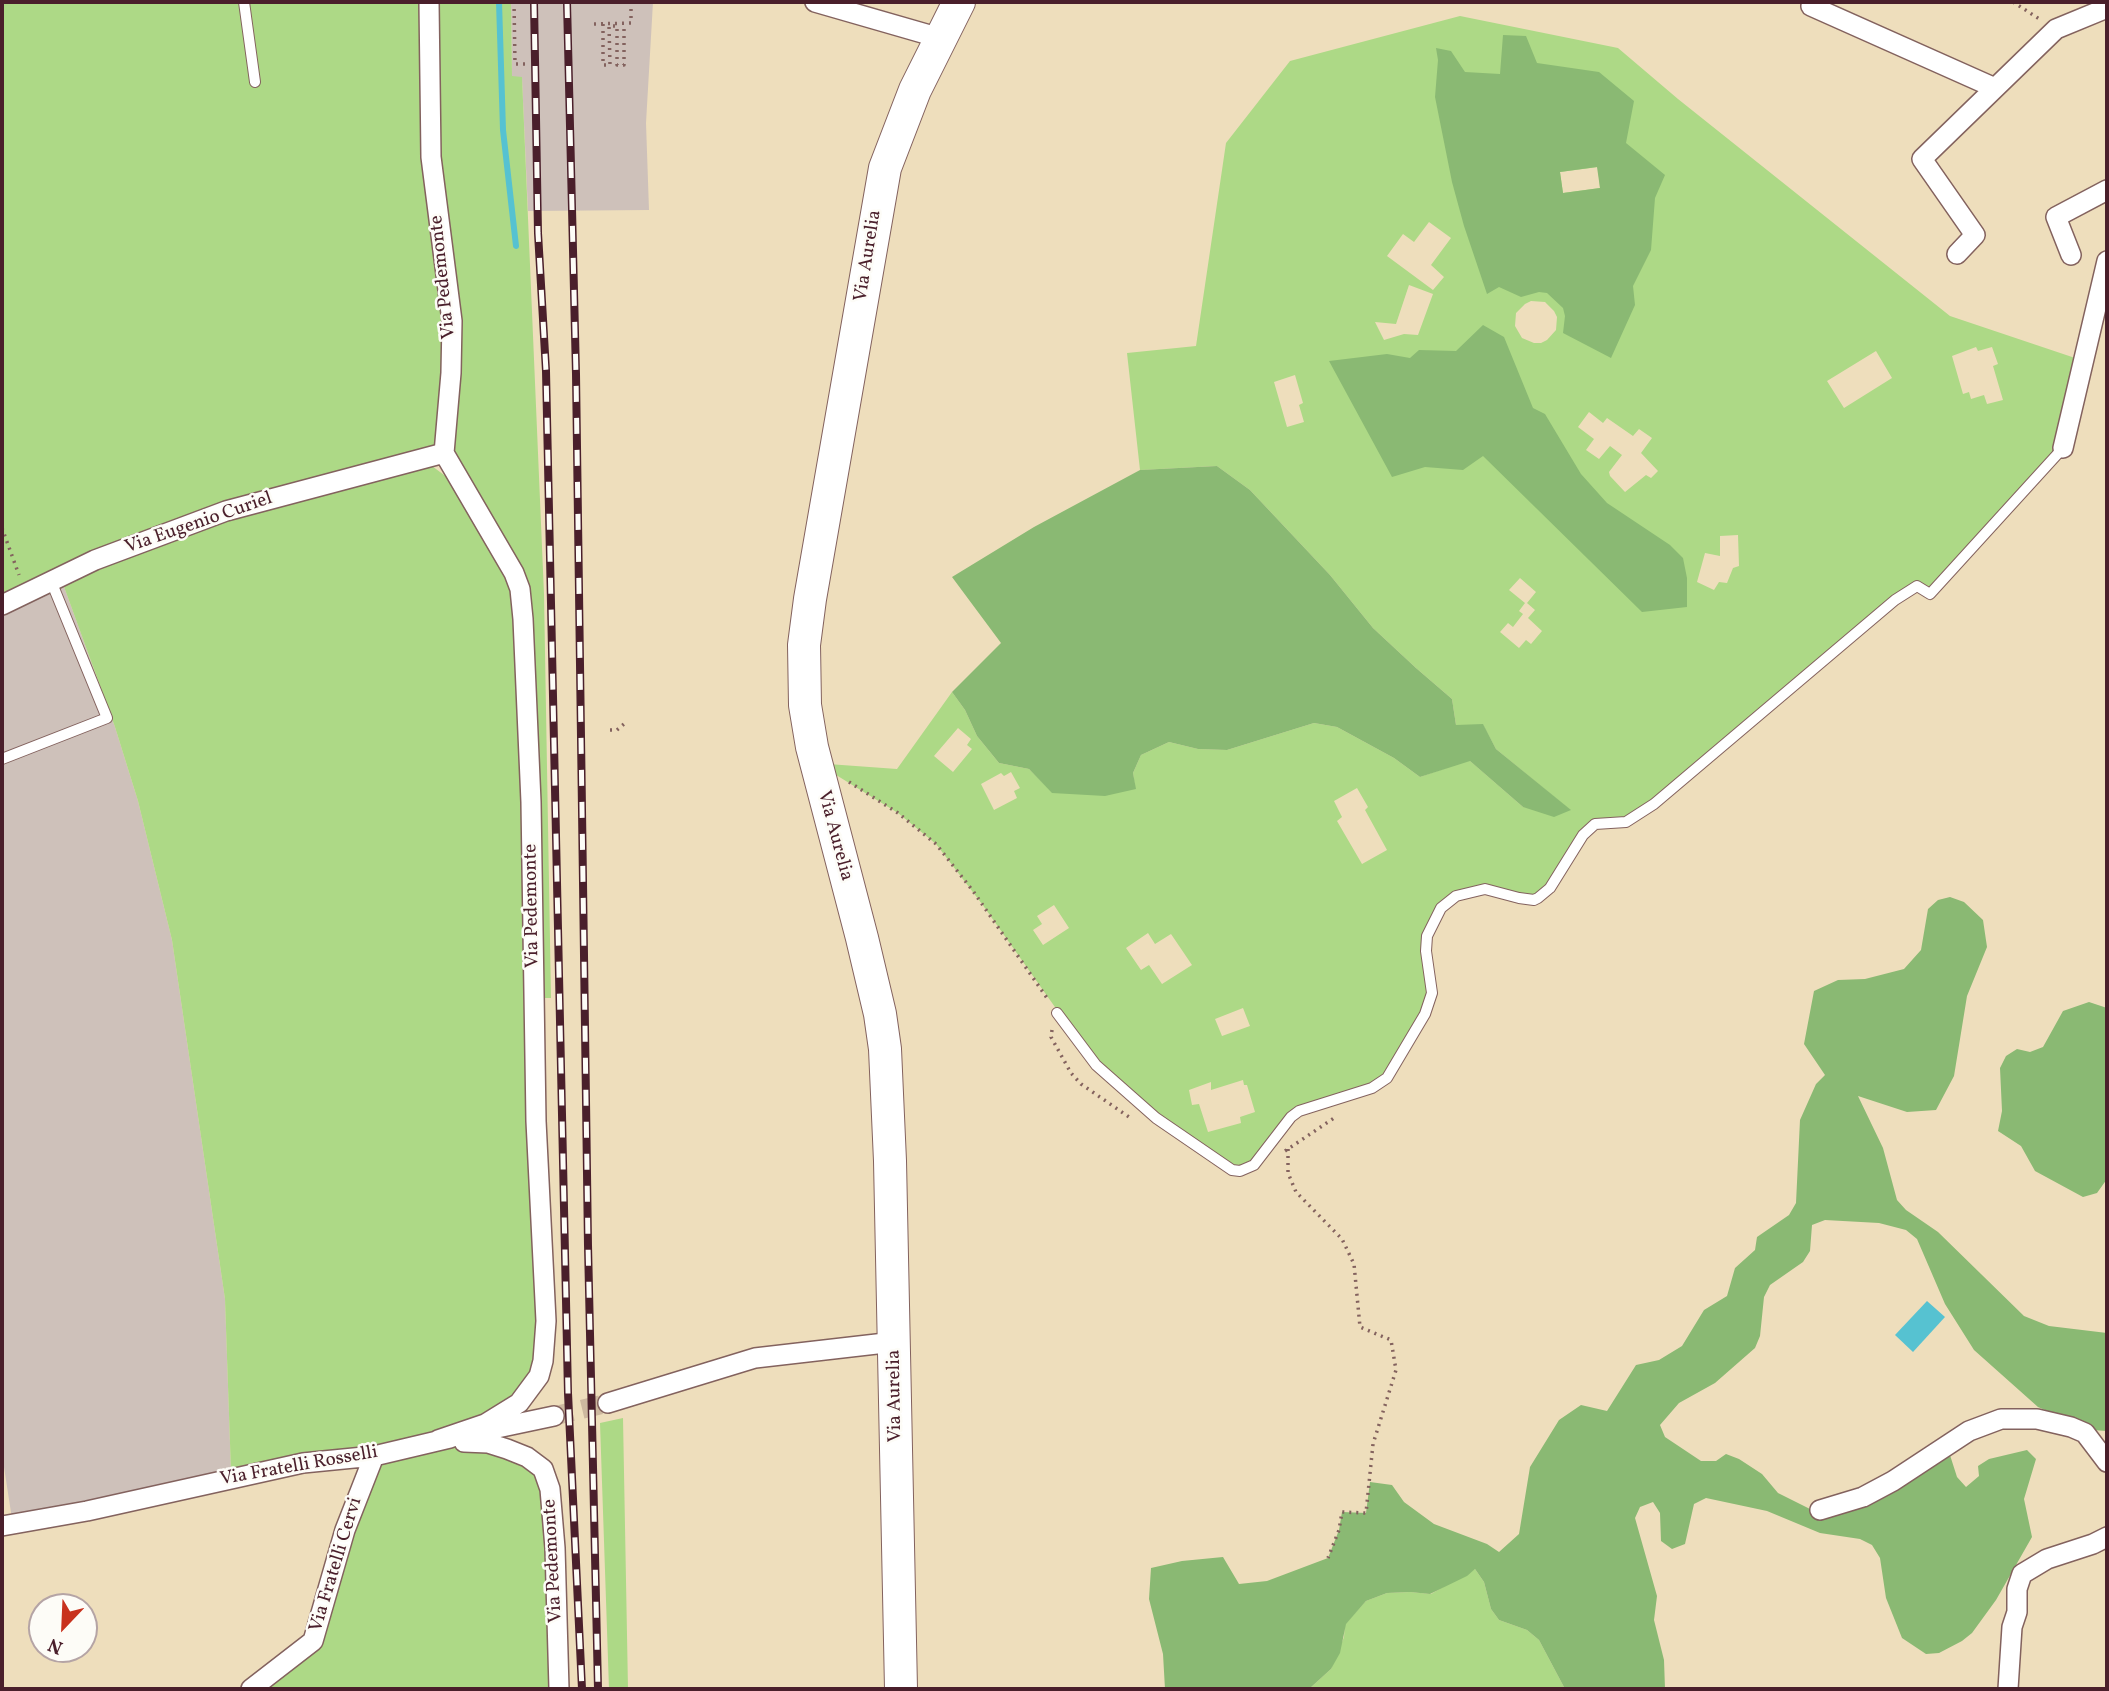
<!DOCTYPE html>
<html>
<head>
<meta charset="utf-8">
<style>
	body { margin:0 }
	#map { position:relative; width:2109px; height:1691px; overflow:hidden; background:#eedebc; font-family:Vollkorn,serif }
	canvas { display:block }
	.frame { position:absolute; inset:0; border:4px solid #4a1f2b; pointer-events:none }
	.north { position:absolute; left:28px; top:1593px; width:70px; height:70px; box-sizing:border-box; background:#fdfcf7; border:2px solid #b5a4a5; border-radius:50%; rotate:203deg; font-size:19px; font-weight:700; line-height:28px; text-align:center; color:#4a1f2b }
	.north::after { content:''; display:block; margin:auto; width:24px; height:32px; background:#c8321e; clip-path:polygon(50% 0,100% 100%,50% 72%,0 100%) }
</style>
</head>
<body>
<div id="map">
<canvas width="2109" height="1691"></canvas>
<div class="frame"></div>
<div class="north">N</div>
</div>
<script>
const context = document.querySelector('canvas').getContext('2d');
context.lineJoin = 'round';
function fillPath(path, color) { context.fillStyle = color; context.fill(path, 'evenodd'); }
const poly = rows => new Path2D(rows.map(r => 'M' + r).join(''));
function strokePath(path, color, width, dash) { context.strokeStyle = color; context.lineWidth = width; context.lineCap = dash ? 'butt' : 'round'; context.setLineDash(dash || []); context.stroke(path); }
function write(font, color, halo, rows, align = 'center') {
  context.font = font + ' Vollkorn,serif'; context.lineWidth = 5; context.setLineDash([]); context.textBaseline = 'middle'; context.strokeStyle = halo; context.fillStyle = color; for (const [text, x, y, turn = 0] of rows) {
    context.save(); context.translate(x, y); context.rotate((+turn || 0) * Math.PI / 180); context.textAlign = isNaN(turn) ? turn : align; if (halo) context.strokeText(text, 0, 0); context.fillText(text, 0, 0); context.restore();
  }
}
const industrial = poly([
	[511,2,653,2,646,123,649,210,528,211,522,78,512,77],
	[63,584,115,727,138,801,172,940,225,1299,231,1472,12,1519,2,1454,2,612]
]);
const green = poly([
	[2,2,426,2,449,322,441,451,225,508,2,596],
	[434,2,511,2,512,76,522,77,544,594,551,998,539,998,527,593,450,450,436,157],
	[1460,16,1618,48,1678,99,1950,316,2084,361,2063,448,1930,594,1917,586,1626,822,1595,824,1561,870,1534,900,1471,891,1441,908,1427,936,1432,993,1394,1067,1374,1087,1299,1111,1254,1165,1240,1171,1156,1118,1096,1065,982,904,936,844,898,813,828,770,828,764,897,769,952,692,965,710,977,736,999,763,1029,769,1053,793,1135,788,1133,773,1141,755,1169,742,1198,749,1227,750,1314,723,1337,727,1394,758,1420,777,1469,760,1523,807,1570,810,1496,749,1483,725,1456,725,1452,699,1416,668,1373,628,1330,575,1250,490,1217,466,1140,470,1127,353,1196,346,1226,143,1290,61],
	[1598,167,1600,188,1563,193,1560,172],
	[1429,222,1451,238,1431,265,1444,277,1433,290,1387,256,1403,234,1414,242],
	[1409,285,1433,294,1418,335,1404,334,1384,340,1375,322,1396,324],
	[1531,301,1545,302,1554,311,1557,317,1556,330,1547,340,1541,343,1534,343,1522,338,1515,326,1516,313,1525,304],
	[1976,347,1978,351,1992,347,1998,364,1993,366,2003,400,1987,404,1984,395,1971,399,1969,392,1963,394,1952,356],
	[1876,351,1892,378,1844,408,1827,381],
	[1295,375,1303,403,1299,405,1304,422,1287,427,1274,382],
	[1589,412,1603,423,1607,418,1633,436,1639,429,1652,438,1641,453,1658,471,1651,478,1646,475,1625,492,1610,476,1609,472,1622,455,1610,446,1599,459,1586,450,1594,439,1578,427],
	[1738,535,1739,566,1733,568,1727,583,1719,582,1714,590,1697,582,1705,553,1720,556,1720,536],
	[1520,578,1536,592,1527,603,1535,610,1528,618,1542,631,1531,644,1526,640,1519,648,1500,632,1508,623,1513,627,1523,614,1519,611,1525,603,1509,590],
	[958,728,971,739,967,745,972,749,953,772,934,756],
	[1011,772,1020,788,1014,791,1017,798,994,810,981,784,1001,773,1004,776],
	[1357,788,1368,807,1365,810,1387,850,1362,864,1337,821,1342,817,1334,801],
	[1054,905,1069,928,1043,945,1033,930,1042,924,1037,916],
	[1148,933,1155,944,1171,934,1192,965,1162,984,1149,965,1141,970,1126,948],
	[1243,1008,1250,1026,1222,1036,1215,1019],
	[1243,1080,1244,1085,1247,1085,1255,1112,1240,1117,1241,1123,1208,1132,1199,1104,1192,1105,1189,1090,1211,1082,1211,1090],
	[428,463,456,484,513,589,520,729,539,1320,536,1360,527,1385,502,1408,436,1435,231,1472,225,1299,172,940,138,801,115,727,63,584,228,515],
	[623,1418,628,1689,609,1689,600,1423],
	[439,1445,487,1447,539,1472,545,1490,555,1689,259,1689,303,1657,378,1459],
	[1475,1569,1484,1582,1491,1609,1499,1620,1527,1630,1539,1640,1565,1689,1309,1689,1331,1669,1344,1637,1345,1624,1366,1601,1387,1593,1410,1592,1431,1594]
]);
const forest = poly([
	[1503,35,1526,36,1537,63,1599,72,1634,101,1626,143,1665,175,1655,198,1651,250,1633,286,1635,305,1611,358,1563,333,1565,316,1563,308,1547,293,1539,292,1521,297,1499,287,1487,294,1464,226,1452,182,1435,97,1438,60,1436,48,1451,51,1465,72,1500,74],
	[1597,167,1600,188,1563,193,1560,172],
	[1483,325,1504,337,1533,408,1545,414,1581,474,1607,503,1670,545,1683,558,1687,578,1687,607,1642,612,1483,456,1463,470,1425,467,1392,477,1329,361,1387,354,1410,358,1419,350,1456,351],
	[1217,466,1250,490,1330,575,1373,628,1416,668,1452,699,1456,725,1483,724,1496,749,1571,810,1554,817,1523,807,1470,761,1420,777,1394,758,1337,727,1314,723,1227,750,1198,749,1169,742,1141,755,1133,773,1136,789,1105,796,1052,793,1029,769,999,763,977,736,965,710,952,692,1001,643,952,577,1034,527,1140,470],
	[1950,897,1964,902,1983,920,1987,947,1967,996,1954,1076,1936,1110,1907,1112,1858,1096,1883,1148,1897,1200,1906,1210,1938,1232,2024,1316,2049,1326,2107,1333,2107,1431,2092,1430,2038,1407,1974,1350,1945,1304,1917,1239,1906,1230,1879,1223,1825,1220,1812,1225,1810,1251,1803,1262,1770,1285,1764,1297,1760,1336,1755,1348,1715,1383,1679,1403,1660,1425,1665,1437,1701,1461,1716,1461,1726,1454,1739,1459,1762,1474,1778,1493,1820,1514,1949,1452,1957,1477,1966,1487,1979,1476,1978,1466,1989,1459,2027,1450,2036,1459,2024,1499,2032,1537,1996,1600,1972,1633,1962,1641,1939,1653,1926,1654,1902,1638,1886,1598,1880,1558,1872,1545,1860,1539,1820,1533,1767,1511,1706,1498,1694,1504,1685,1544,1672,1549,1661,1541,1660,1513,1653,1502,1640,1507,1635,1518,1657,1596,1654,1620,1664,1660,1665,1689,1565,1689,1539,1640,1527,1630,1499,1620,1491,1609,1484,1582,1475,1569,1467,1576,1430,1594,1410,1592,1387,1593,1366,1601,1346,1624,1340,1653,1331,1669,1309,1689,1165,1689,1163,1654,1149,1599,1151,1568,1182,1561,1223,1557,1239,1584,1267,1581,1328,1558,1339,1530,1342,1512,1366,1513,1370,1482,1392,1485,1404,1502,1434,1524,1487,1544,1499,1552,1519,1534,1530,1467,1559,1420,1581,1405,1607,1411,1636,1365,1659,1360,1682,1346,1704,1310,1727,1296,1735,1268,1755,1250,1757,1237,1789,1215,1796,1203,1800,1120,1816,1084,1825,1075,1804,1044,1814,991,1838,980,1865,979,1904,969,1921,950,1928,909,1938,900],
	[2089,1002,2107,1008,2107,1179,2097,1193,2083,1197,2035,1171,2021,1146,1998,1131,2002,1111,2000,1068,2006,1056,2017,1049,2030,1052,2043,1047,2063,1011]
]);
const water = poly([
	[1927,1301,1945,1317,1913,1352,1895,1335]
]);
const stream = poly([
	[499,2,503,130,516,246]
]);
const streetTunnel = poly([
	[554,1416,608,1403]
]);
const path = poly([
	[514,2,515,64,528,64],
	[2013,2,2041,20],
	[594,24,631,23,631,2],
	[603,24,603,65,610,65,609,26,617,26,617,65,624,65,624,24],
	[2,528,19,575],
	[610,730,617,730,624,724],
	[849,782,898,813,936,844,973,891,1049,1001],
	[1052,1030,1051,1037,1071,1073,1081,1084,1129,1117],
	[1288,1149,1288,1173,1296,1192,1342,1239,1354,1264,1360,1327,1391,1340,1396,1370,1373,1444,1366,1513,1342,1512,1339,1530,1328,1558],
	[1285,1151,1337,1116]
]);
const lane = poly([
	[244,2,255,82],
	[2,759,107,718,51,581],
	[1057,1013,1096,1065,1156,1118,1232,1170,1240,1171,1254,1165,1291,1117,1299,1111,1372,1088,1387,1078,1425,1014,1432,993,1426,951,1427,936,1441,908,1456,896,1485,889,1519,898,1534,900,1538,898,1550,888,1583,835,1595,824,1626,822,1654,804,1895,600,1917,586,1930,594,2063,448]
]);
const street = poly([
	[429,2,431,157,452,321,451,373,444,453,514,573,520,589,523,619,531,802,536,1121,546,1321,543,1361,539,1376,519,1403,485,1424,438,1440],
	[815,2,940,38],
	[1811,6,1995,88],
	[1957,254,1975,235,1922,159,2056,29,2107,8],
	[2071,255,2056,217,2107,190],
	[2063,448,2107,261],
	[2,605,95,560,226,511,444,453],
	[608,1403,755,1358,894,1342],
	[483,1431,554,1416],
	[464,1442,488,1443,507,1449,527,1457,543,1469,550,1489,555,1548,559,1689],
	[1820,1510,1863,1497,1893,1481,1969,1431,2001,1419,2037,1419,2071,1427,2085,1433,2107,1462],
	[2,1526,87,1511,303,1463,374,1456,450,1438],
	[251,1689,313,1641,345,1530,374,1456],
	[2008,1689,2012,1627,2017,1612,2017,1589,2022,1574,2047,1559,2093,1544,2107,1537]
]);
const primary = poly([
	[901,1689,890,1161,885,1049,880,1014,862,938,812,747,805,705,804,645,810,599,885,168,915,90,959,2]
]);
const rail = poly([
	[534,2,538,233,546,371,568,1393,582,1689],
	[567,2,576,374,588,1245,598,1689]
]);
const streetNames = [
	["Via Aurelia",869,256,-81],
	["Via Pedemonte",444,277,-96],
	["Via Eugenio Curiel",199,524,-19],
	["Via Aurelia",834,836,75],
	["Via Pedemonte",533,906,-91],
	["Via Aurelia",896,1396,-91],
	["Via Fratelli Rosselli",299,1467,-10],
	["Via Pedemonte",554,1561,-93],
	["Via Fratelli Cervi",337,1565,-73]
];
fillPath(industrial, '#cec1ba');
fillPath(green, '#add986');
fillPath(forest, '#8ab973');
fillPath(water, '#56c2d1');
strokePath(stream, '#56c2d1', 6);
strokePath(streetTunnel, '#cdb89f', 19, [19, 10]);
strokePath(lane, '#83625e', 12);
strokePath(street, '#83625e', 22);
strokePath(primary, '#83625e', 34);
strokePath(path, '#83625e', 3.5, [2, 5]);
strokePath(lane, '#fff', 10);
strokePath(street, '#fff', 19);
strokePath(primary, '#fff', 32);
strokePath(rail, '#4a1f2b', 8);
strokePath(rail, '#fdfcf7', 5, [16]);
write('19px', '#4a1f2b', '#fdfcf7', streetNames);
</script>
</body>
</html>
